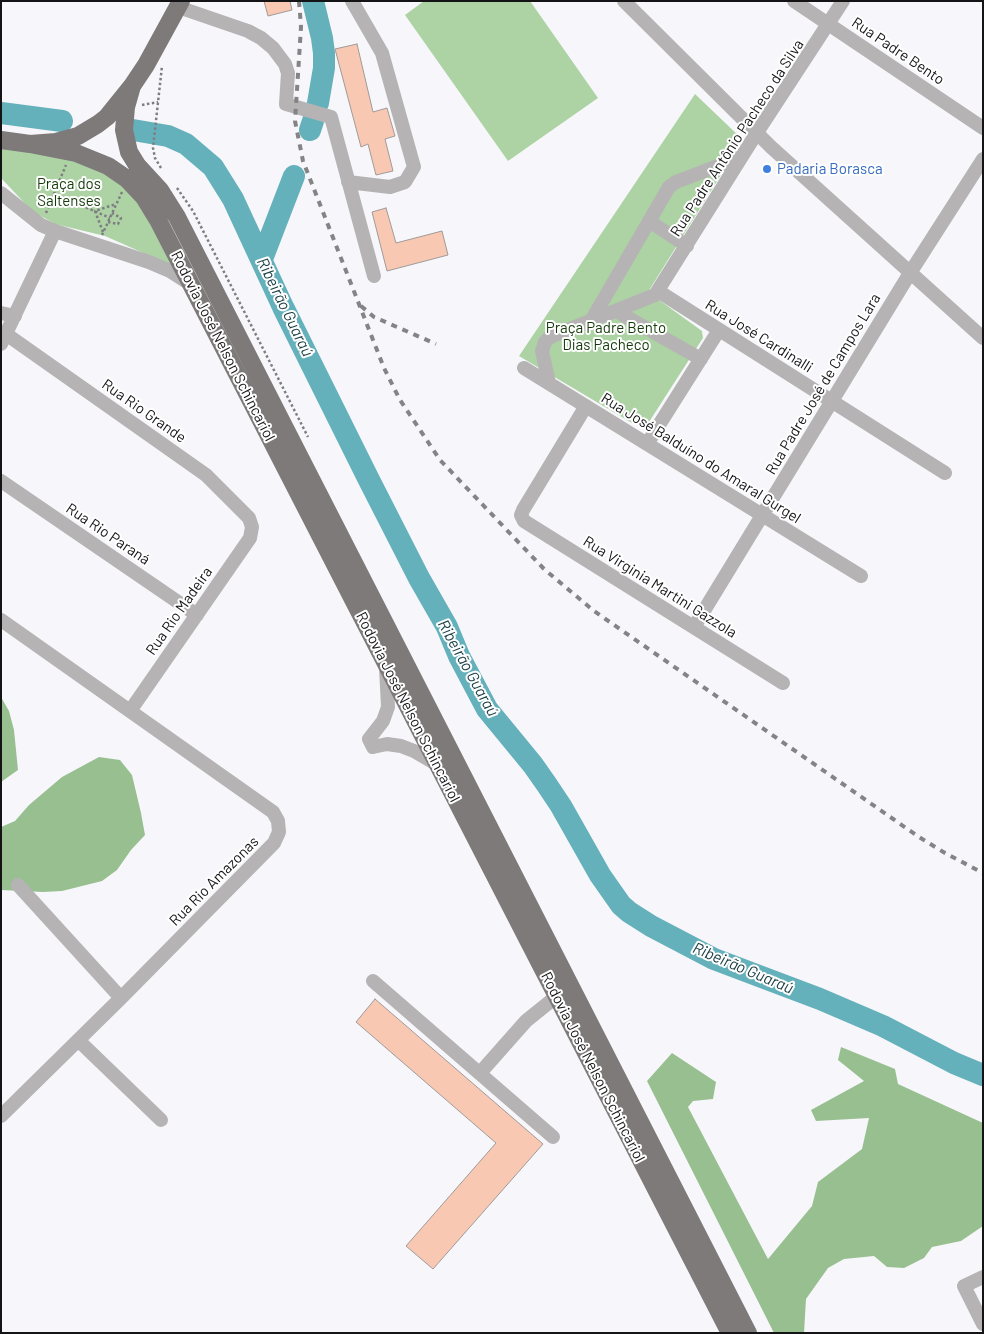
<!DOCTYPE html>
<html>
<head>
<meta charset="utf-8">
<style>
	body { margin:0 }
	#map { position:relative; width:984px; height:1334px; overflow:hidden; background:#f7f7fb; font-family:Barlow,sans-serif }
	canvas { display:block }
	.frame { position:absolute; inset:0; border:2px solid #141416; pointer-events:none }
</style>
</head>
<body>
<div id="map">
<canvas width="984" height="1334"></canvas>
<div class="frame"></div>
</div>
<script>
const context = document.querySelector('canvas').getContext('2d');
context.lineJoin = 'round';
function fillPath(path, color) { context.fillStyle = color; context.fill(path, 'evenodd'); }
const poly = rows => new Path2D(rows.map(r => 'M' + r).join(''));
function strokePath(path, color, width, dash) { context.strokeStyle = color; context.lineWidth = width; context.lineCap = dash ? 'butt' : 'round'; context.setLineDash(dash || []); context.stroke(path); }
function write(font, color, halo, rows, align = 'center') {
  context.font = font + ' Barlow,sans-serif'; context.lineWidth = 4; context.setLineDash([]); context.textBaseline = 'middle'; context.strokeStyle = halo; context.fillStyle = color; for (const [text, x, y, turn = 0] of rows) {
    context.save(); context.translate(x, y); context.rotate((+turn || 0) * Math.PI / 180); context.textAlign = isNaN(turn) ? turn : align; if (halo) context.strokeText(text, 0, 0); context.fillText(text, 0, 0); context.restore();
  }
}
const green = poly([
	[424,1,530,1,598,98,508,161,405,15],
	[695,94,741,138,742,141,648,292,702,331,703,338,649,422,632,423,519,356],
	[1,146,64,156,97,168,124,186,139,202,175,267,105,236,55,224,32,211,1,178]
]);
const forest = poly([
	[1,697,9,711,14,730,18,770,1,782],
	[99,757,120,760,132,775,141,813,145,835,131,850,117,870,102,881,62,891,43,892,1,890,1,827,15,821,29,805,62,777],
	[841,1047,895,1069,898,1084,983,1123,983,1226,961,1241,932,1247,924,1258,904,1268,887,1267,874,1256,844,1259,828,1268,806,1299,804,1333,774,1333,647,1081,672,1053,716,1082,713,1099,693,1101,688,1107,768,1259,812,1206,818,1182,862,1149,869,1118,816,1121,811,1110,864,1081,838,1060]
]);
const river = poly([
	[313,1,322,38,324,53,324,68,318,103],
	[1,113,62,121],
	[133,130,168,136,186,144,213,167,233,199,283,307,368,478,419,578,447,627,459,656,487,709,533,765,547,785,561,806,600,875,621,905,629,912,651,926,714,959,820,999,883,1026,954,1063,983,1075],
	[310,130,313,121],
	[262,259,294,176]
]);
const building = poly([
	[264,1,290,1,292,10,268,16,264,1],
	[357,44,373,112,387,108,395,136,385,139,393,171,376,175,368,144,361,147,335,49,357,44],
	[386,208,396,243,442,231,448,255,387,271,372,212,386,208],
	[375,999,543,1144,433,1269,406,1246,496,1143,356,1022,375,999]
]);
const path = poly([
	[142,105,158,102],
	[161,168,155,158,153,148,162,66],
	[177,188,193,211,308,437],
	[54,193,110,218],
	[46,213,66,165],
	[108,222,118,224,121,218,112,213],
	[103,232,95,211,116,204],
	[102,235,122,192]
]);
const minor = poly([
	[624,1,771,147,983,338],
	[794,1,983,128],
	[178,7,248,31,261,38,273,48,285,64,288,73,286,104,331,117,374,276],
	[348,182,390,187,405,182,414,167,382,53,352,1],
	[1,193,41,225,55,231,149,262,170,271,192,285],
	[649,221,687,246],
	[658,291,945,473],
	[616,311,701,359],
	[1,313,15,316],
	[591,321,669,187,676,182,741,157],
	[6,334,206,475,249,518,252,527,250,538,130,711],
	[1,344,55,231],
	[524,368,861,576],
	[549,383,542,351,545,342,550,337,655,295,756,134,843,1],
	[586,406,523,510,521,515,524,521,783,683],
	[647,444,719,330],
	[1,481,197,615],
	[1,620,273,812,278,821,279,832,274,843,121,998,1,1116],
	[694,627,910,273,983,159],
	[386,668,388,707,383,721,369,739,373,747,387,744,401,746,414,751,438,765],
	[18,885,121,998],
	[373,981,553,1137],
	[78,1040,161,1120],
	[480,1073,526,1021,557,996],
	[983,1277,964,1286,983,1324]
]);
const major = poly([
	[132,86,126,107,124,130,129,152,137,165,160,190,177,217,748,1333],
	[1,140,30,144,56,142,78,136,98,124,107,117,132,86,146,65,181,1],
	[30,144,76,153,108,166,127,179,144,197,158,220,730,1333]
]);
const rail = poly([
	[299,1,301,27,295,121,303,161,384,368,400,400,440,460,544,569,594,611,919,837,945,853,983,873],
	[361,306,374,317,436,344]
]);
const markers = [
	[767,169,5,"#3f7fe0"]
];
const streetNames = [
	["Rua Padre Bento",898,51,34],
	["Rua Padre Antônio Pacheco da Silva",737,138,-57],
	["Rua José Cardinalli",759,336,32],
	["Rodovia José Nelson Schincariol",223,346,63],
	["Rua Padre José de Campos Lara",823,384,-59],
	["Rua Rio Grande",144,411,35],
	["Rua José Balduíno do Amaral Gurgel",701,458,32],
	["Rua Rio Paraná",108,534,34],
	["Rua Virginia Martini Gazzola",660,587,32],
	["Rua Rio Madeira",179,611,-55],
	["Rodovia José Nelson Schincariol",408,707,63],
	["Rua Rio Amazonas",214,881,-45],
	["Rodovia José Nelson Schincariol",593,1067,63]
];
const shopNames = [
	["Padaria Borasca",777,169]
];
const parkNames = [
	["Praça dos",69,184],
	["Saltenses",69,201],
	["Praça Padre Bento",606,328],
	["Dias Pacheco",606,345]
];
const waterNames = [
	["Ribeirão Guaraú",285,307,64],
	["Ribeirão Guaraú",468,668,61],
	["Ribeirão Guaraú",743,968,23]
];
fillPath(green, '#add3a5');
fillPath(forest, '#98bf90');
strokePath(river, '#64b1bb', 22);
fillPath(building, '#f8c8b3');
strokePath(building, '#9e9a98', 1);
strokePath(path, '#7e7e81', 2.5, [2.5, 2.5]);
strokePath(minor, '#b5b3b3', 14);
strokePath(major, '#7e7a7a', 18);
strokePath(rail, '#848487', 4, [6, 6]);
for (const [x, y, r, color] of markers) { const dot = new Path2D(); dot.arc(x, y, r, 0, 2 * Math.PI); context.fillStyle = color; context.fill(dot); strokePath(dot, '#fff', 2); }
write('15px', '#141416', '#fff', streetNames);
write('15px', '#366cbe', '#fff', shopNames, 'left');
write('15px', '#143a0a', '#fff', parkNames);
write('italic 16px', '#1c4146', '#fff', waterNames);
</script>
</body>
</html>
